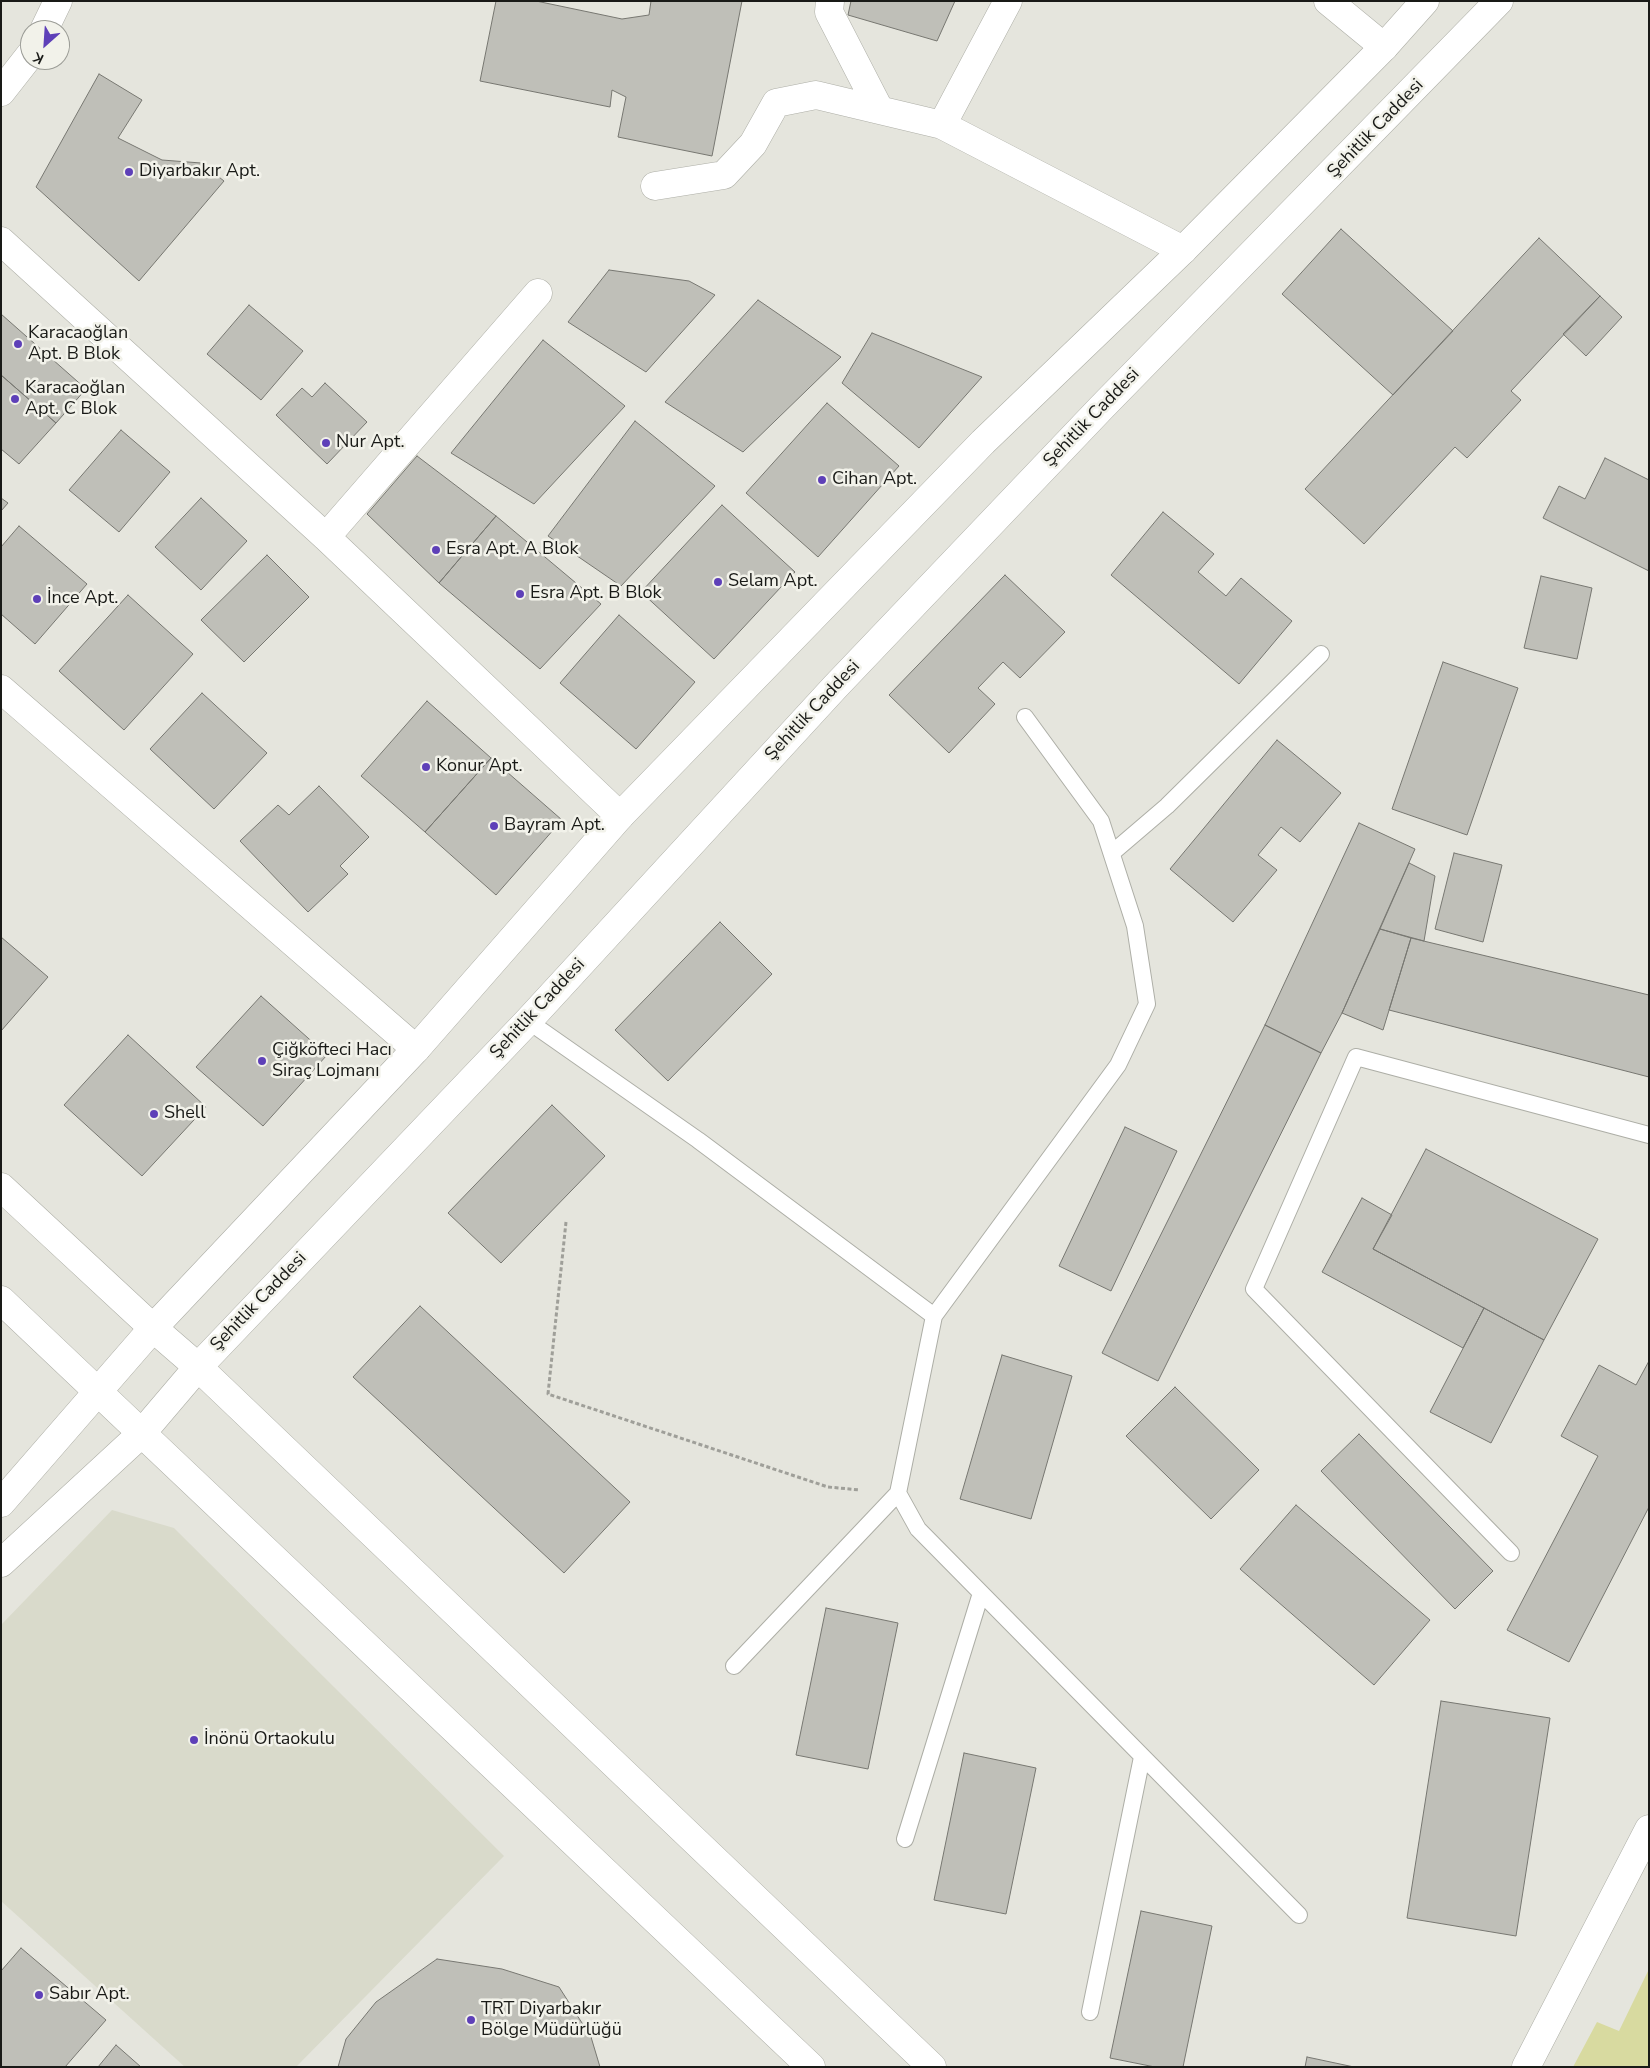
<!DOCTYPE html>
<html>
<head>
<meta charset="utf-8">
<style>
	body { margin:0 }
	#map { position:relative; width:1650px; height:2068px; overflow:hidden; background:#e5e5dd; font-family:"Nunito Sans",sans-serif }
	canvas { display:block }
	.frame { position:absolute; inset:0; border:2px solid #191a17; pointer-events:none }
	.north { position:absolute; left:20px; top:20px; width:50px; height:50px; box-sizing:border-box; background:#f2f2ea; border:1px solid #9b9c96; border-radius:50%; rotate:206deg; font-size:14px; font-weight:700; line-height:20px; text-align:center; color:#191a17 }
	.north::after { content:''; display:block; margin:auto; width:18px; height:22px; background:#5e40b8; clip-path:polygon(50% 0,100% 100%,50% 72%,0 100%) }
</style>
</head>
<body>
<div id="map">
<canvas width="1650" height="2068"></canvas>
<div class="frame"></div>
<div class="north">K</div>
</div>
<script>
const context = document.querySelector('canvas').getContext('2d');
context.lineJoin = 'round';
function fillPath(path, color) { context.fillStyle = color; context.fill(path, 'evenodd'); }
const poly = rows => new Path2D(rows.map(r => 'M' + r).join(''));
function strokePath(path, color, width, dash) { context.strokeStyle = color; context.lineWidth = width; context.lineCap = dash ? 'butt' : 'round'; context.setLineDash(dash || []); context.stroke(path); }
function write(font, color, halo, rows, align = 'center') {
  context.font = font + ' "Nunito Sans",sans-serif'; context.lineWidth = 5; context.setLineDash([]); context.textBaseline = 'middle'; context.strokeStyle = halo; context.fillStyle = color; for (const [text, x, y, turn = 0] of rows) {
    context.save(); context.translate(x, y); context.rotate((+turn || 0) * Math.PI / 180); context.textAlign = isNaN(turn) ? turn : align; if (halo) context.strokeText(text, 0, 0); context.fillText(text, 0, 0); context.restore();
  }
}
const built = poly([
	[112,1510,174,1528,504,1856,296,2067,185,2067,1,1901,1,1625]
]);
const green = poly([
	[1649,1969,1649,2067,1573,2067,1597,2022,1619,2031]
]);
const building = poly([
	[496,1,536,1,622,19,649,15,651,1,742,1,712,156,618,137,626,97,612,90,610,107,480,81,496,1],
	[851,1,955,1,937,41,848,15,851,1],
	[99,74,142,100,118,138,162,160,201,163,224,181,139,281,36,187,99,74],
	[1341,229,1453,331,1393,395,1282,294,1341,229],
	[1539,238,1600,296,1511,391,1521,400,1467,458,1455,447,1364,544,1305,489,1539,238],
	[609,270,689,281,715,295,646,372,568,322,609,270],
	[1600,296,1622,317,1586,356,1563,334,1600,296],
	[758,300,841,357,743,452,665,402,758,300],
	[249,305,303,351,261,400,207,354,249,305],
	[1,314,86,389,56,423,1,375,1,314],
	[872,333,982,377,919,448,842,383,872,333],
	[543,340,625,406,534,504,451,453,543,340],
	[1,375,56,423,19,464,1,449,1,375],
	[325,383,367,422,327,464,276,415,302,388,312,397,325,383],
	[827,403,899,466,818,557,746,493,827,403],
	[635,421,715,486,621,586,548,536,635,421],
	[121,430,170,472,119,532,69,490,121,430],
	[417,456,496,516,439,583,367,514,417,456],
	[1605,458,1649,480,1649,571,1543,518,1559,486,1585,499,1605,458],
	[1,498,8,503,1,511,1,498],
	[201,498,247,541,201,590,155,547,201,498],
	[722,505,795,572,714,659,641,592,722,505],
	[1163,512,1214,554,1198,572,1226,596,1241,578,1292,621,1239,684,1111,575,1163,512],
	[496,516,601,604,540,669,439,583,496,516],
	[19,526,87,584,35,644,1,614,1,547,19,526],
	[267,555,309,597,244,662,201,620,267,555],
	[1005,575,1065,632,1020,678,1003,662,978,688,995,704,949,753,889,695,1005,575],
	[1541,576,1592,588,1577,659,1524,648,1541,576],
	[128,595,193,654,124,730,59,671,128,595],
	[619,615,695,682,636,749,560,683,619,615],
	[1443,662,1518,688,1467,835,1392,809,1443,662],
	[202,693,267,753,214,809,150,749,202,693],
	[427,701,491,758,425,832,361,776,427,701],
	[1277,740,1341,793,1300,842,1281,827,1258,855,1277,870,1233,922,1170,869,1277,740],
	[491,758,562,820,496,895,425,832,491,758],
	[319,786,369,837,340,866,348,874,308,912,240,841,278,805,289,815,319,786],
	[1359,823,1415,849,1342,1013,1321,1053,1265,1025,1359,823],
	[1454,853,1502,865,1483,942,1435,929,1454,853],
	[1409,863,1435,876,1424,941,1380,929,1409,863],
	[720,922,772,974,668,1081,615,1030,720,922],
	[1380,929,1411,938,1383,1030,1342,1013,1380,929],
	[1,937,48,977,1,1031,1,937],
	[1411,938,1649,995,1649,1077,1389,1010,1411,938],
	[261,996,327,1055,263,1126,196,1067,261,996],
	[1265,1025,1321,1053,1158,1381,1102,1353,1265,1025],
	[128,1035,206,1107,142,1176,64,1105,128,1035],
	[552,1105,605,1156,501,1263,448,1213,552,1105],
	[1125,1127,1177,1151,1111,1291,1059,1266,1125,1127],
	[1426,1149,1598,1239,1544,1340,1373,1249,1426,1149],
	[1362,1198,1392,1215,1373,1249,1484,1308,1463,1348,1322,1272,1362,1198],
	[420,1306,630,1502,564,1573,353,1377,420,1306],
	[1484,1308,1544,1340,1491,1443,1430,1412,1484,1308],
	[1002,1355,1072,1376,1031,1519,960,1499,1002,1355],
	[1649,1361,1649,1507,1569,1662,1507,1630,1598,1456,1561,1436,1599,1365,1636,1385,1649,1361],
	[1175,1387,1259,1470,1211,1519,1126,1436,1175,1387],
	[1359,1434,1493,1571,1455,1609,1321,1471,1359,1434],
	[1296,1505,1430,1620,1374,1685,1240,1569,1296,1505],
	[826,1608,898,1623,868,1769,796,1755,826,1608],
	[1441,1701,1550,1718,1516,1936,1407,1918,1441,1701],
	[964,1753,1036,1768,1006,1914,934,1900,964,1753],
	[1141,1911,1212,1926,1183,2067,1155,2067,1110,2058,1141,1911],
	[21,1948,106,2020,65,2067,1,2067,1,1971,21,1948],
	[437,1959,502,1969,559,1987,591,2037,600,2067,338,2067,346,2039,376,2002,437,1959],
	[116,2045,141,2067,98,2067,116,2045],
	[1307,2057,1354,2067,1305,2067,1307,2057]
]);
const path = poly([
	[566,1222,548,1394,828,1487,860,1490]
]);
const service = poly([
	[1025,717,1101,821,1135,926,1147,1004,1118,1065,934,1316,898,1493,918,1529,1299,1915],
	[1112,853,1167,806,1321,654],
	[528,1021,698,1140,934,1316],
	[1511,1553,1254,1289,1356,1057,1649,1135],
	[734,1666,898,1493],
	[905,1839,981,1593],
	[1090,2012,1142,1757]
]);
const minor = poly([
	[830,1,829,12,879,109],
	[1328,1,1384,47],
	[44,30,58,1],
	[1,92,30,55],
	[942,125,1008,1],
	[655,186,724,175,753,144,776,103,816,95,942,125,1183,250],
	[1,241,326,537,620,816],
	[326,537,538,293],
	[1,689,416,1049],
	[1526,2067,1649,1829]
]);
const tertiary = poly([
	[1,1503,153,1328,416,1049,620,816,983,442,1183,250,1384,47,1425,1],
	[1,1563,141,1434,198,1367,528,1021,835,687,1101,408,1499,1]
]);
const secondary = poly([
	[1,1187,153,1328,198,1367,932,2067],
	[1,1300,811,2067]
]);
const markers = [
	[129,172,5,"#5e40b8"],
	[18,344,5,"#5e40b8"],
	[15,399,5,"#5e40b8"],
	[326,443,5,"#5e40b8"],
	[822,480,5,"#5e40b8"],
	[436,550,5,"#5e40b8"],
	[718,582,5,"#5e40b8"],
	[520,594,5,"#5e40b8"],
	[37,599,5,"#5e40b8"],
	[426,767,5,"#5e40b8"],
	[494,826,5,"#5e40b8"],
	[262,1061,5,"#5e40b8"],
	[154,1114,5,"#5e40b8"],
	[194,1740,5,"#5e40b8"],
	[39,1995,5,"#5e40b8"],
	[471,2020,5,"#5e40b8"]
];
const streetNames = [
	["Şehitlik Caddesi",1376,129,-46],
	["Şehitlik Caddesi",1092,418,-46],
	["Şehitlik Caddesi",813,711,-47],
	["Şehitlik Caddesi",538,1009,-47],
	["Şehitlik Caddesi",259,1302,-46]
];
const poiNames = [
	["Diyarbakır Apt.",139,172],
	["Karacaoğlan",28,334],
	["Apt. B Blok",28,355],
	["Karacaoğlan",25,389],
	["Apt. C Blok",25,410],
	["Nur Apt.",336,443],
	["Cihan Apt.",832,480],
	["Esra Apt. A Blok",446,550],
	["Selam Apt.",728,582],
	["Esra Apt. B Blok",530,594],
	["İnce Apt.",47,599],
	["Konur Apt.",436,767],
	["Bayram Apt.",504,826],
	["Çiğköfteci Hacı",272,1051],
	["Siraç Lojmanı",272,1072],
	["Shell",164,1114],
	["İnönü Ortaokulu",204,1740],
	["Sabır Apt.",49,1995],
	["TRT Diyarbakır",481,2010],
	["Bölge Müdürlüğü",481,2031]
];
fillPath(built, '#d9dacb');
fillPath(green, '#d8daa0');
fillPath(building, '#bfbfb8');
strokePath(building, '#777771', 1);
strokePath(service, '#adaea6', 18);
strokePath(minor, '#adaea6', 29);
strokePath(tertiary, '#adaea6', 29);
strokePath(secondary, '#adaea6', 29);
strokePath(path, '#9f9f99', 3, [4, 2.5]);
strokePath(service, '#fff', 16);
strokePath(minor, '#fff', 28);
strokePath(tertiary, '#fff', 28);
strokePath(secondary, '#fff', 28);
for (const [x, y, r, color] of markers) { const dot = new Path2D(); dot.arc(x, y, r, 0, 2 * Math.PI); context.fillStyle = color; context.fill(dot); strokePath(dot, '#f2f2ea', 2); }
write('18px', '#191a17', '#f2f2ea', streetNames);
write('18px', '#191a17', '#f2f2ea', poiNames, 'left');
</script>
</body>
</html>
